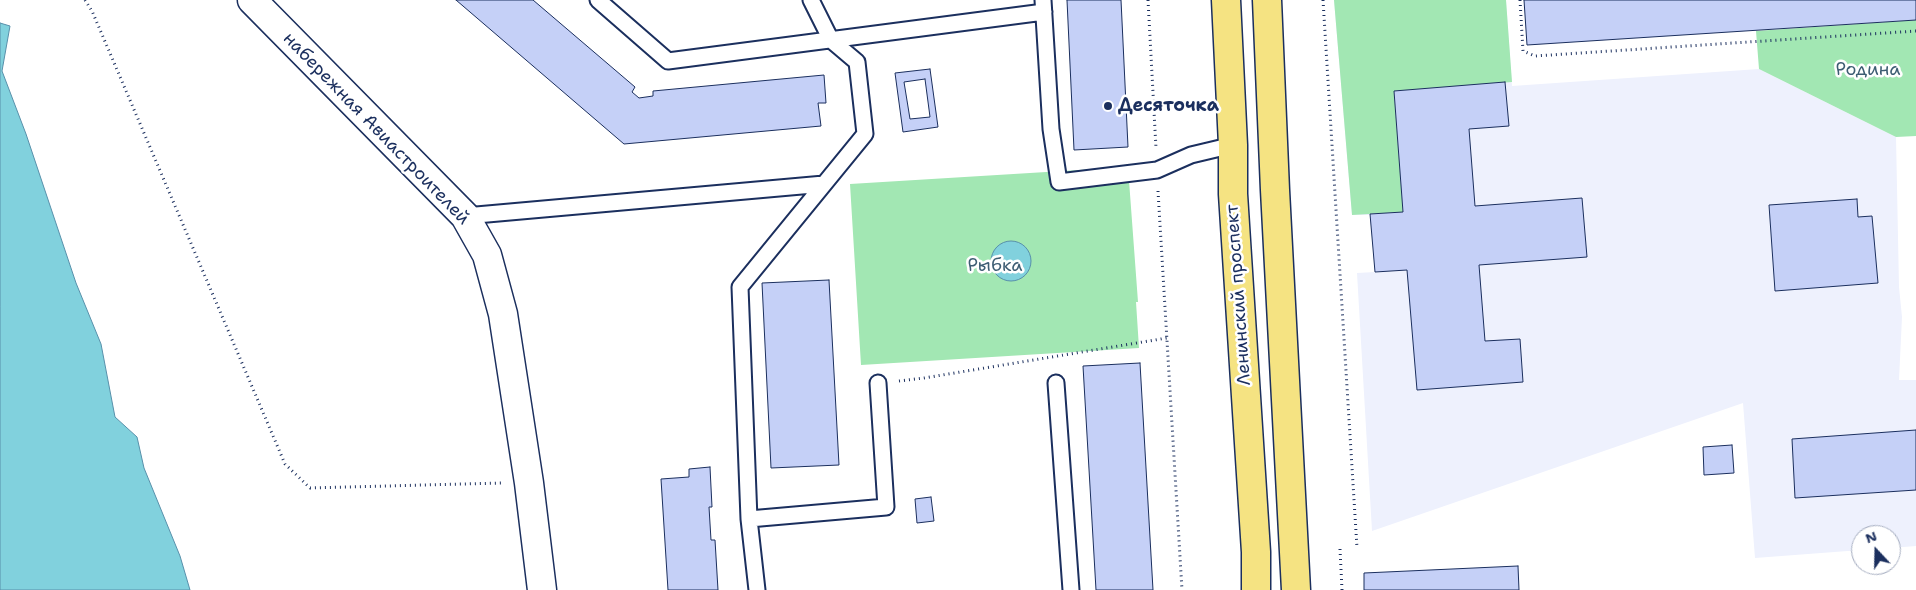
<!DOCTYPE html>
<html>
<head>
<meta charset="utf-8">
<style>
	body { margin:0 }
	#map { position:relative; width:1916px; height:590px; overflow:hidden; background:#fff; font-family:"Shantell Sans",sans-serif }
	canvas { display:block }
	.north { position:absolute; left:1851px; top:525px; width:50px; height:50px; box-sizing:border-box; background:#fff; border:1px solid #a4acbf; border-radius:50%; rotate:339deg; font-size:14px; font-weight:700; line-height:20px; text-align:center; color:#1b2f5e }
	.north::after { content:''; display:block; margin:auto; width:18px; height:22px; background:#1b2f5e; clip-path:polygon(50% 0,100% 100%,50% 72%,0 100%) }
</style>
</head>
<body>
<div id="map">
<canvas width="1916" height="590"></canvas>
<div class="north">N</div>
</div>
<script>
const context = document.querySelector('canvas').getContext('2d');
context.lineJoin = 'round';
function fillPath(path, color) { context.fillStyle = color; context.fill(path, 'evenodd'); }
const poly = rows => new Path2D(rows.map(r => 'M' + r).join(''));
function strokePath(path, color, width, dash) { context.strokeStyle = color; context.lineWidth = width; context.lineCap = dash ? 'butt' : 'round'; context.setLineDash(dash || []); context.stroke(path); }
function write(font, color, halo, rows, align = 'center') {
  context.font = font + ' "Shantell Sans",sans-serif'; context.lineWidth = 5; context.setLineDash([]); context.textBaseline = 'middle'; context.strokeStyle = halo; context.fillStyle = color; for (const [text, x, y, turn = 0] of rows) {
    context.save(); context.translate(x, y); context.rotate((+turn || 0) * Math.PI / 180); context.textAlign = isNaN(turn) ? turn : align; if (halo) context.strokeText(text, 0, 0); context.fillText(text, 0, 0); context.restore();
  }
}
const built = poly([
	[1334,0,1506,0,1512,86,1759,69,1896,137,1899,287,1902,317,1899,380,1916,380,1916,546,1891,548,1891,535,1861,535,1861,550,1755,558,1743,403,1372,531,1357,273,1375,272,1370,215,1352,215]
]);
const green = poly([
	[1334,0,1506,0,1512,82,1394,91,1403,212,1352,215],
	[1916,20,1916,136,1896,137,1759,69,1756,31],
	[1128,167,1138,302,1136,302,1139,348,861,365,850,184]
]);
const water = poly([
	[0,23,10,26,2,71,26,134,76,283,101,344,115,417,137,437,144,468,180,556,190,590,0,590,0,23],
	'991 261a20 20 0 1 1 40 0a20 20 0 1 1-40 0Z'
]);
const building = poly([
	[456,0,533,0,635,87,632,92,639,98,653,96,653,91,824,75,826,103,818,103,821,126,624,144,456,0],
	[1067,0,1121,0,1128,147,1074,150,1067,0],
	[1524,0,1916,0,1916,20,1527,45,1524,0],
	[930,69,938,127,903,132,895,73,930,69],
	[925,79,930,117,910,119,904,82,925,79],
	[1505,82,1509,126,1469,129,1475,206,1582,198,1587,257,1479,265,1485,341,1520,339,1523,382,1417,390,1407,270,1375,272,1370,214,1403,212,1394,91,1505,82],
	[1857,199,1858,217,1872,216,1878,283,1775,291,1769,205,1857,199],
	[829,280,839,465,771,468,762,283,829,280],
	[1140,363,1153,590,1096,590,1083,366,1140,363],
	[1916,430,1916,490,1795,498,1792,439,1916,430],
	[1732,445,1734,473,1704,475,1703,447,1732,445],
	[710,467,712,507,709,507,711,540,715,540,718,590,668,590,661,479,689,477,689,469,710,467],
	[931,497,934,521,917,523,915,499,931,497],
	[1518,566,1519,590,1364,590,1364,573,1518,566]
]);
const path = poly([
	[85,0,92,11,285,464,310,488,501,483],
	[1148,0,1156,148],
	[1323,0,1357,548],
	[1520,0,1523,51,1535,56,1916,31],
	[1158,191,1182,590],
	[899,381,924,378,1167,338],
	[1340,549,1342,590]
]);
const lane = poly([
	[598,0,668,61,1044,12],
	[1043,0,1051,129,1059,182,1157,170,1191,155,1233,145],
	[465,216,824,184],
	[1056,383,1071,590],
	[749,519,886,507,878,383],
	[757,590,749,519,740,287,865,134,857,62,831,40,811,0]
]);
const street = poly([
	[252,0,465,216,487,255,503,314,529,483,542,590]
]);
const primary = poly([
	[1226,0,1233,145,1233,194,1256,552,1256,590],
	[1267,0,1275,190,1296,590]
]);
const markers = [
	[1108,106,5,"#1b2f5e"]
];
const parkNames = [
	["Родина",1868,70],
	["Рыбка",995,266]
];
const poiNames = [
	["Десяточка",1118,106]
];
const streetNames = [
	["набережная Авиастроителей",376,129,46],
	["Ленинский проспект",1239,295,-94]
];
fillPath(built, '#eef1fd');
fillPath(green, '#a2e7b3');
fillPath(water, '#81d1dd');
strokePath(water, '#5890aa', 1);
fillPath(building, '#c5d0f7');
strokePath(building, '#1b2f5e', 1);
strokePath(lane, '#1b2f5e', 19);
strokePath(street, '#1b2f5e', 31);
strokePath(primary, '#1b2f5e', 31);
strokePath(path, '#1b2f5e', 3, [1, 4]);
strokePath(lane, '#fff', 15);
strokePath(street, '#fff', 28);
strokePath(primary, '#f5e382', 28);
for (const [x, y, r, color] of markers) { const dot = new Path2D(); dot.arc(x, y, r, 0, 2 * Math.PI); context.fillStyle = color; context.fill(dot); strokePath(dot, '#fff', 2); }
write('18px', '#3d5d73', '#fff', parkNames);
write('bold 18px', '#1b2f5e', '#fff', poiNames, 'left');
write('18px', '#1b2f5e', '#fff', streetNames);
</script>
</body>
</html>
